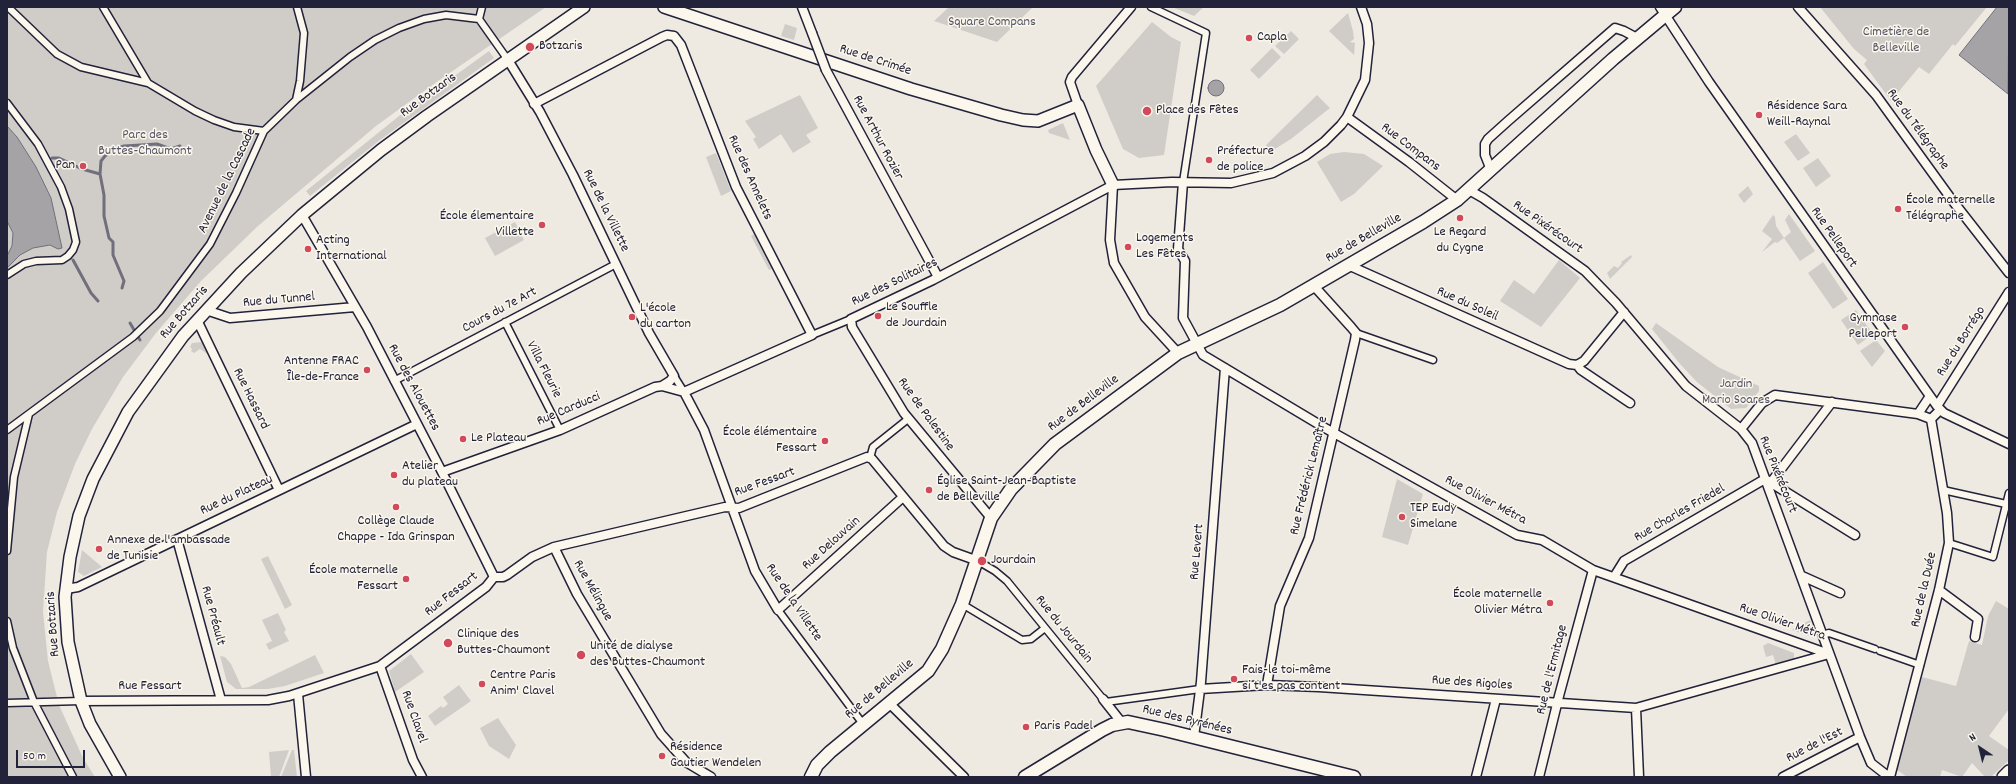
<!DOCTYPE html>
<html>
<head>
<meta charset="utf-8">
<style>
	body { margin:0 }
	#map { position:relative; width:2016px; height:784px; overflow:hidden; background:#eeeae2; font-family:Dekko,sans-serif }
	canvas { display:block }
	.frame { position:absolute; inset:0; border:8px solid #22223b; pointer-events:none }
	.north { position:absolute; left:1960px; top:728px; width:40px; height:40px; -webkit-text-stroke:3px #fbf7ec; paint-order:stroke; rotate:325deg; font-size:11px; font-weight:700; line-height:16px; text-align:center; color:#22223b }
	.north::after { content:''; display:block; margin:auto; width:14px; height:18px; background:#22223b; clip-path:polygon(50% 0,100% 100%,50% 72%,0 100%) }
	.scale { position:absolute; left:16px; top:750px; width:69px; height:18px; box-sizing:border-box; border:2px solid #22223b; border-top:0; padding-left:5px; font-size:12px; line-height:14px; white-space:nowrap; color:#22223b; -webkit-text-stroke:3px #fbf7ec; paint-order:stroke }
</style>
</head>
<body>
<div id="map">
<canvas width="2016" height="784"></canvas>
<div class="frame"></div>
<div class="north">N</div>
<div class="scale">50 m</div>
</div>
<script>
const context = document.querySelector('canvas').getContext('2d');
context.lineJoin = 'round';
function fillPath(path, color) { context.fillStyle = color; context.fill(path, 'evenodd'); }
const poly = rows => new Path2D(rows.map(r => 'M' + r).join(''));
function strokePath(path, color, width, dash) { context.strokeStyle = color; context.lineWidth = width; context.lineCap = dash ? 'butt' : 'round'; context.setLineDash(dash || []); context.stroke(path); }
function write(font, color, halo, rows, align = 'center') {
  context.font = font + ' Dekko,sans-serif'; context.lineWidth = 3; context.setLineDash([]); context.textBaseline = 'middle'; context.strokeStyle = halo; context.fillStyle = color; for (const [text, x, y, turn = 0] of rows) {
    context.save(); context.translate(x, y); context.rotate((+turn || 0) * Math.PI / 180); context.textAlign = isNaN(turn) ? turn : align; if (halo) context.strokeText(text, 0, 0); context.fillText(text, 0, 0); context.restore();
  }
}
const green = poly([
	[7,7,546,7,438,81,376,126,258,226,201,281,156,333,123,377,92,429,75,464,57,512,47,552,43,612,48,661,59,705,83,758,95,777,7,777],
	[949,7,1033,7,997,42,934,21],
	[1172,7,1204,7,1194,16],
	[1820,7,1987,7,1955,46,1953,44,1929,74,1919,67,1891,101,1864,64,1867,60,1854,49],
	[1348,13,1353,31,1354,39,1350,42,1355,43,1354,55,1329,31],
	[1152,22,1171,37,1181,42,1164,155,1139,158,1123,149,1096,86],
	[785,24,797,28,794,40,781,36],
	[1291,31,1299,39,1284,54,1275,46],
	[1272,48,1281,57,1259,79,1250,70],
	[489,51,494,58,380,140,310,196,306,191,399,116],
	[800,95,818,128,806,135,811,142,793,153,781,134,759,149,753,139,756,137,745,121],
	[1317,95,1330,108,1291,139,1270,152,1266,145],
	[1063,123,1070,140,1049,133,1048,130],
	[1796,134,1810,153,1798,161,1784,142],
	[1344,152,1364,154,1383,166,1354,194,1341,202,1317,162,1330,154],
	[716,153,731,191,721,196,706,157],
	[1818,158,1831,176,1816,187,1803,168],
	[1748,186,1753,194,1744,203,1738,195],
	[1789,214,1815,251,1800,261,1784,238,1777,243,1775,242,1762,252,1772,239,1762,231,1773,215,1775,217,1776,226,1784,238,1791,232,1785,220],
	[515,222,524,240,495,256,485,238],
	[754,234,772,269,769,270,751,236],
	[1631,255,1632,257,1610,279,1607,273,1614,266,1618,268,1622,263,1621,262],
	[1559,260,1580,278,1541,327,1500,301,1514,280,1534,294],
	[1823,262,1848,299,1833,309,1808,273],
	[1856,310,1873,334,1858,345,1841,320],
	[1656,323,1718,367,1759,386,1759,391,1746,408,1731,409,1697,382,1680,364,1652,329],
	[1876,340,1885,351,1872,367,1860,351],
	[202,342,209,355,200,349,194,353,191,351,192,349,190,347,192,343],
	[1397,479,1423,494,1408,545,1382,537],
	[82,550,102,567,84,576,78,572],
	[268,556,292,605,285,609,261,559],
	[1996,601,2009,609,2009,709,1989,736,2009,750,2009,760,1991,777,1985,777,1972,763,1962,777,1942,770,1940,777,1907,777,1896,769,1922,677,1956,686,1969,641,1982,645,1988,616],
	[278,613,286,630,284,632,289,641,269,650,266,644,272,641,262,620],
	[1810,620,1814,632,1810,636,1792,630],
	[1768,643,1794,653,1794,660,1776,665,1773,655,1766,657,1763,646],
	[411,654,424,672,395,692,389,671],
	[315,655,324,673,285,686,268,689,236,689,227,682,220,656,225,657,231,664,242,688,249,687],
	[459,685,471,701,435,726,428,716,441,706,443,708,448,704,443,697],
	[498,718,516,745,509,759,489,746,480,728],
	[289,750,279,777,271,777,269,752],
	[292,750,294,750,297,777,281,777]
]);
const water = poly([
	[1997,7,2009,7,2008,94,1959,55,1997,7],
	'1208 88a8 8 0 1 1 16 0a8 8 0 1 1-16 0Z',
	[7,126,17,137,36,167,51,198,62,248,58,249,50,245,33,248,20,255,7,268,7,256,12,246,13,233,7,221,7,126]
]);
const stream = poly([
	[52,158,59,158,82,169,100,174,101,161,105,156,112,150,124,146,157,144,171,149,180,146],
	[100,174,104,195,104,216,109,238,113,242,113,255,124,281,122,288],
	[73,260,91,293,98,301],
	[130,323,140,340]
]);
const pedestrian = poly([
	[8,7,57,54,81,67,148,83],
	[103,7,148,83,195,111,214,120,234,127,264,131],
	[1151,7,1206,33,1183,182],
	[479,19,482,7],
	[296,100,300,81,304,33,297,7],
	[7,103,38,144,61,187,69,209,76,242,73,250,68,256,62,260,36,261,24,264,7,275],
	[505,322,560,430],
	[1356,333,1433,360],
	[812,335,851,319],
	[674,376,684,392],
	[394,381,616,264],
	[7,430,133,337,160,311,210,244,236,193,264,131,296,100,350,57,375,40,399,28,424,19,446,15,479,19,508,60],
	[870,458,873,447,908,419],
	[1943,490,2006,504],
	[1949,543,1993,557,2009,493],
	[7,551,14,477,29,414],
	[978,561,995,571,1007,581,1103,699],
	[962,604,1022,640,1031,639,1045,628],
	[778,610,863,724],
	[7,621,13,648,34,702,73,777],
	[1822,635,1829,633,1875,649],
	[1880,651,1920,665],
	[1106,702,1200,689],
	[7,703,81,701]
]);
const minor = poly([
	[802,7,812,33],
	[1660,7,1709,82,1937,406,1944,413,2009,444],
	[1798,7,1876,95,1952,200,2009,273],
	[508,60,540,112,573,175,649,333,674,376,670,381,662,386],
	[826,70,938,277],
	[534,104,662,37,667,35,674,36,681,45,736,187,812,335,684,392],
	[1078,105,1070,82,1072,77,1131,7],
	[1347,117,1409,162,1457,200],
	[1491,170,1485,155,1485,144,1488,139,1508,121,1615,28,1624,31,1637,38],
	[1183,182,1178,249,1185,261,1183,318,1203,355,1325,428,1517,535,1542,540,1593,570,1829,654],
	[1113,185,1110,240,1114,263,1145,317,1178,353],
	[1469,190,1483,198,1585,271,1616,303,1686,386,1741,429,1752,443,1860,737,1871,763,1889,777],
	[302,215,367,327,442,472,494,577],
	[1348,265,1569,364,1577,365,1584,361,1624,312],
	[206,310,230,318,355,307],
	[197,320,279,490],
	[1577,365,1581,370,1630,403],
	[684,392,704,430,755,571,778,610,903,497],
	[1937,406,2009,292],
	[1918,414,1930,396],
	[1741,429,1762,403,1775,395,1918,414,1931,419],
	[442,472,560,430,655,387,662,386,684,392],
	[1765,479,1855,535],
	[1772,481,1832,402],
	[991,518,904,413,852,327,851,319,933,280,1113,185,1172,182,1231,183,1273,173,1305,156,1324,142,1341,125,1347,117,1365,80,1369,43,1367,24,1361,7],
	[177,539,221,700],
	[554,547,577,594,661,734,686,762,711,777],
	[1802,576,1840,593],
	[494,577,503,577,507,575,532,557,554,547,725,507,739,508,867,457,872,459,944,546,953,552,978,561],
	[1614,577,1624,561,1765,479],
	[66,589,78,587,417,424],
	[1939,590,1978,619,1975,637],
	[380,666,413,760,422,777],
	[1267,685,1280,606,1309,538,1355,340,1356,333,1351,327,1314,286],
	[1200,689,1267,685,1319,687,1636,708,1829,654],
	[298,694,306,777],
	[1103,699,1122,723],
	[81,701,268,700,289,696,380,666,486,587,494,577],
	[889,703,964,777],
	[1636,708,1639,777],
	[1194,737,1201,682,1225,368],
	[1476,777,1496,699],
	[1539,777,1559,696,1593,570],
	[1783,777,1860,737],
	[1890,777,1939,590,1949,543,1947,513,1931,419,1940,410]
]);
const tertiary = poly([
	[664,7,911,89,1001,115,1023,120,1038,121,1078,105,1096,150,1113,185],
	[120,777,90,724,81,701,68,642,65,597,70,557,79,516,93,479,128,412,183,336,241,273,302,215,381,150,427,116,584,7],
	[2003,777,2009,771]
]);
const secondary = poly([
	[811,777,817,765,830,752,928,671,942,649,962,604,991,518,1011,489,1055,444,1178,353,1280,305,1423,222,1457,200,1613,59,1675,7],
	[1025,777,1102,730,1112,725,1128,722,1165,730,1354,777]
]);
const minorBridge = poly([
	[812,33,826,70]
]);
const markers = [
	[1249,38,4,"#d1495b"],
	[530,47,5,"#d1495b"],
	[1147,111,5,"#d1495b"],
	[1759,115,4,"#d1495b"],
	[1209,160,4,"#d1495b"],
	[83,166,4,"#d1495b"],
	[1898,209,4,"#d1495b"],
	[1460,218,4,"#d1495b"],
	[542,225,4,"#d1495b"],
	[1128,247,4,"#d1495b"],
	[308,249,4,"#d1495b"],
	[878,316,4,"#d1495b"],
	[632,317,4,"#d1495b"],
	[1905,327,4,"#d1495b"],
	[367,370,4,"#d1495b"],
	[463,439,4,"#d1495b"],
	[825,441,4,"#d1495b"],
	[394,475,4,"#d1495b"],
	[929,490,4,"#d1495b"],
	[396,507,4,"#d1495b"],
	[1402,517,4,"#d1495b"],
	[99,549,4,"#d1495b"],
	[982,561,5,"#d1495b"],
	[406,579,4,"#d1495b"],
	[1550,603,4,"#d1495b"],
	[448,643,5,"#d1495b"],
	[581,655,5,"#d1495b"],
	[1234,679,4,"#d1495b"],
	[482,684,4,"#d1495b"],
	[1026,727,4,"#d1495b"],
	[662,756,4,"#d1495b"]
];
const parkNames = [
	["Square Compans",992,23],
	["Cimetière de",1896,33],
	["Belleville",1896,49],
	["Parc des",145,136],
	["Buttes-Chaumont",145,152],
	["Jardin",1736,385],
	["Mario Soares",1736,401]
];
const poiNames = [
	["Capla",1257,38],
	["Botzaris",539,47],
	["Résidence Sara",1767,107],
	["Weill-Raynal",1767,123],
	["Place des Fêtes",1156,111],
	["Préfecture",1217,152],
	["de police",1217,168],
	["Pan",75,166,"right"],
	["École maternelle",1906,201],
	["Télégraphe",1906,217],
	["École élementaire",534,217,"right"],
	["Villette",534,233,"right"],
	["Le Regard",1460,233,"center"],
	["du Cygne",1460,249,"center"],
	["Logements",1136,239],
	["Les Fêtes",1136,255],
	["Acting",316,241],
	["International",316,257],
	["Le Souffle",886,308],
	["de Jourdain",886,324],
	["L'école",640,309],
	["du carton",640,325],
	["Gymnase",1897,319,"right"],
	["Pelleport",1897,335,"right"],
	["Antenne FRAC",359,362,"right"],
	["Île-de-France",359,378,"right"],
	["École élémentaire",817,433,"right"],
	["Fessart",817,449,"right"],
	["Le Plateau",471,439],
	["Atelier",402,467],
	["du plateau",402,483],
	["Église Saint-Jean-Baptiste",937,482],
	["de Belleville",937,498],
	["TEP Eudy",1410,509],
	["Simelane",1410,525],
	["Collège Claude",396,522,"center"],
	["Chappe - Ida Grinspan",396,538,"center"],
	["Annexe de l'ambassade",107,541],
	["de Tunisie",107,557],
	["Jourdain",991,561],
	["École maternelle",398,571,"right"],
	["Fessart",398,587,"right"],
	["École maternelle",1542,595,"right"],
	["Olivier Métra",1542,611,"right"],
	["Clinique des",457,635],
	["Buttes-Chaumont",457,651],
	["Unité de dialyse",590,647],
	["des Buttes-Chaumont",590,663],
	["Fais-le toi-même",1242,671],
	["si t'es pas content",1242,687],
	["Centre Paris",490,676],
	["Anim' Clavel",490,692],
	["Paris Padel",1034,727],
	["Résidence",670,748],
	["Gautier Wendelen",670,764]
];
const streetNames = [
	["Rue de Crimée",875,61,18],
	["Rue Botzaris",429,96,-36],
	["Rue du Télégraphe",1917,130,54],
	["Rue Arthur Rozier",877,138,62],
	["Rue Compans",1410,148,37],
	["Rue des Annelets",749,178,66],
	["Avenue de la Cascade",228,181,-64],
	["Rue de la Villette",605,211,64],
	["Rue Pixérécourt",1547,228,35],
	["Rue Pelleport",1833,238,55],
	["Rue de Belleville",1364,239,-30],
	["Rue des Solitaires",895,283,-26],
	["Rue du Tunnel",279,301,-5],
	["Rue du Soleil",1467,305,24],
	["Cours du 7e Art",500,311,-28],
	["Rue Botzaris",185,313,-49],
	["Rue du Borrégo",1962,342,-58],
	["Villa Fleurie",543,370,63],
	["Rue des Alouettes",413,388,62],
	["Rue Hassard",250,399,64],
	["Rue de Belleville",1084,404,-37],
	["Rue Carducci",569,410,-23],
	["Rue de Palestine",925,415,54],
	["Rue Pixérécourt",1777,475,68],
	["Rue Frédérick Lemaître",1310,476,-76],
	["Rue Fessart",765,483,-20],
	["Rue du Plateau",237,496,-25],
	["Rue Olivier Métra",1485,501,28],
	["Rue Charles Friedel",1680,514,-30],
	["Rue Delouvain",832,544,-42],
	["Rue Levert",1198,552,-85],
	["Rue de la Duée",1925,590,-77],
	["Rue Mélingue",592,591,61],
	["Rue Fessart",452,595,-38],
	["Rue de la Villette",793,603,56],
	["Rue Préault",212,616,75],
	["Rue Olivier Métra",1782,623,19],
	["Rue Botzaris",54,624,-94],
	["Rue du Jourdain",1063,630,51],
	["Rue de l'Ermitage",1553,670,-76],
	["Rue des Rigoles",1472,684,4],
	["Rue Fessart",150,687],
	["Rue de Belleville",880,690,-40],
	["Rue Clavel",413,717,71],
	["Rue des Pyrénées",1187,721,14],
	["Rue de l'Est",1815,746,-27]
];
fillPath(green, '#d0cdc9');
fillPath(water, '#a6a3a7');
strokePath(water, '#716f7c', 1);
strokePath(stream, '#716f7c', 3);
strokePath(pedestrian, '#22223b', 9);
strokePath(minor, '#22223b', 11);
strokePath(tertiary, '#22223b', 14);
strokePath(secondary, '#22223b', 15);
strokePath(pedestrian, '#fbf7ec', 6);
strokePath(minor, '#fbf7ec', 8);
strokePath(tertiary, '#fbf7ec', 11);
strokePath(secondary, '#fbf7ec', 12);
strokePath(minorBridge, '#22223b', 11, []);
strokePath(minorBridge, '#fbf7ec', 8);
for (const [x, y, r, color] of markers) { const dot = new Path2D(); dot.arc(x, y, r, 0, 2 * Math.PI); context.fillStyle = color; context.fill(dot); strokePath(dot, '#fbf7ec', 1.5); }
write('14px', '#565566', '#fbf7ec', parkNames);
write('14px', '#22223b', '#fbf7ec', poiNames, 'left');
write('14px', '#22223b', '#fbf7ec', streetNames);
</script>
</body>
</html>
